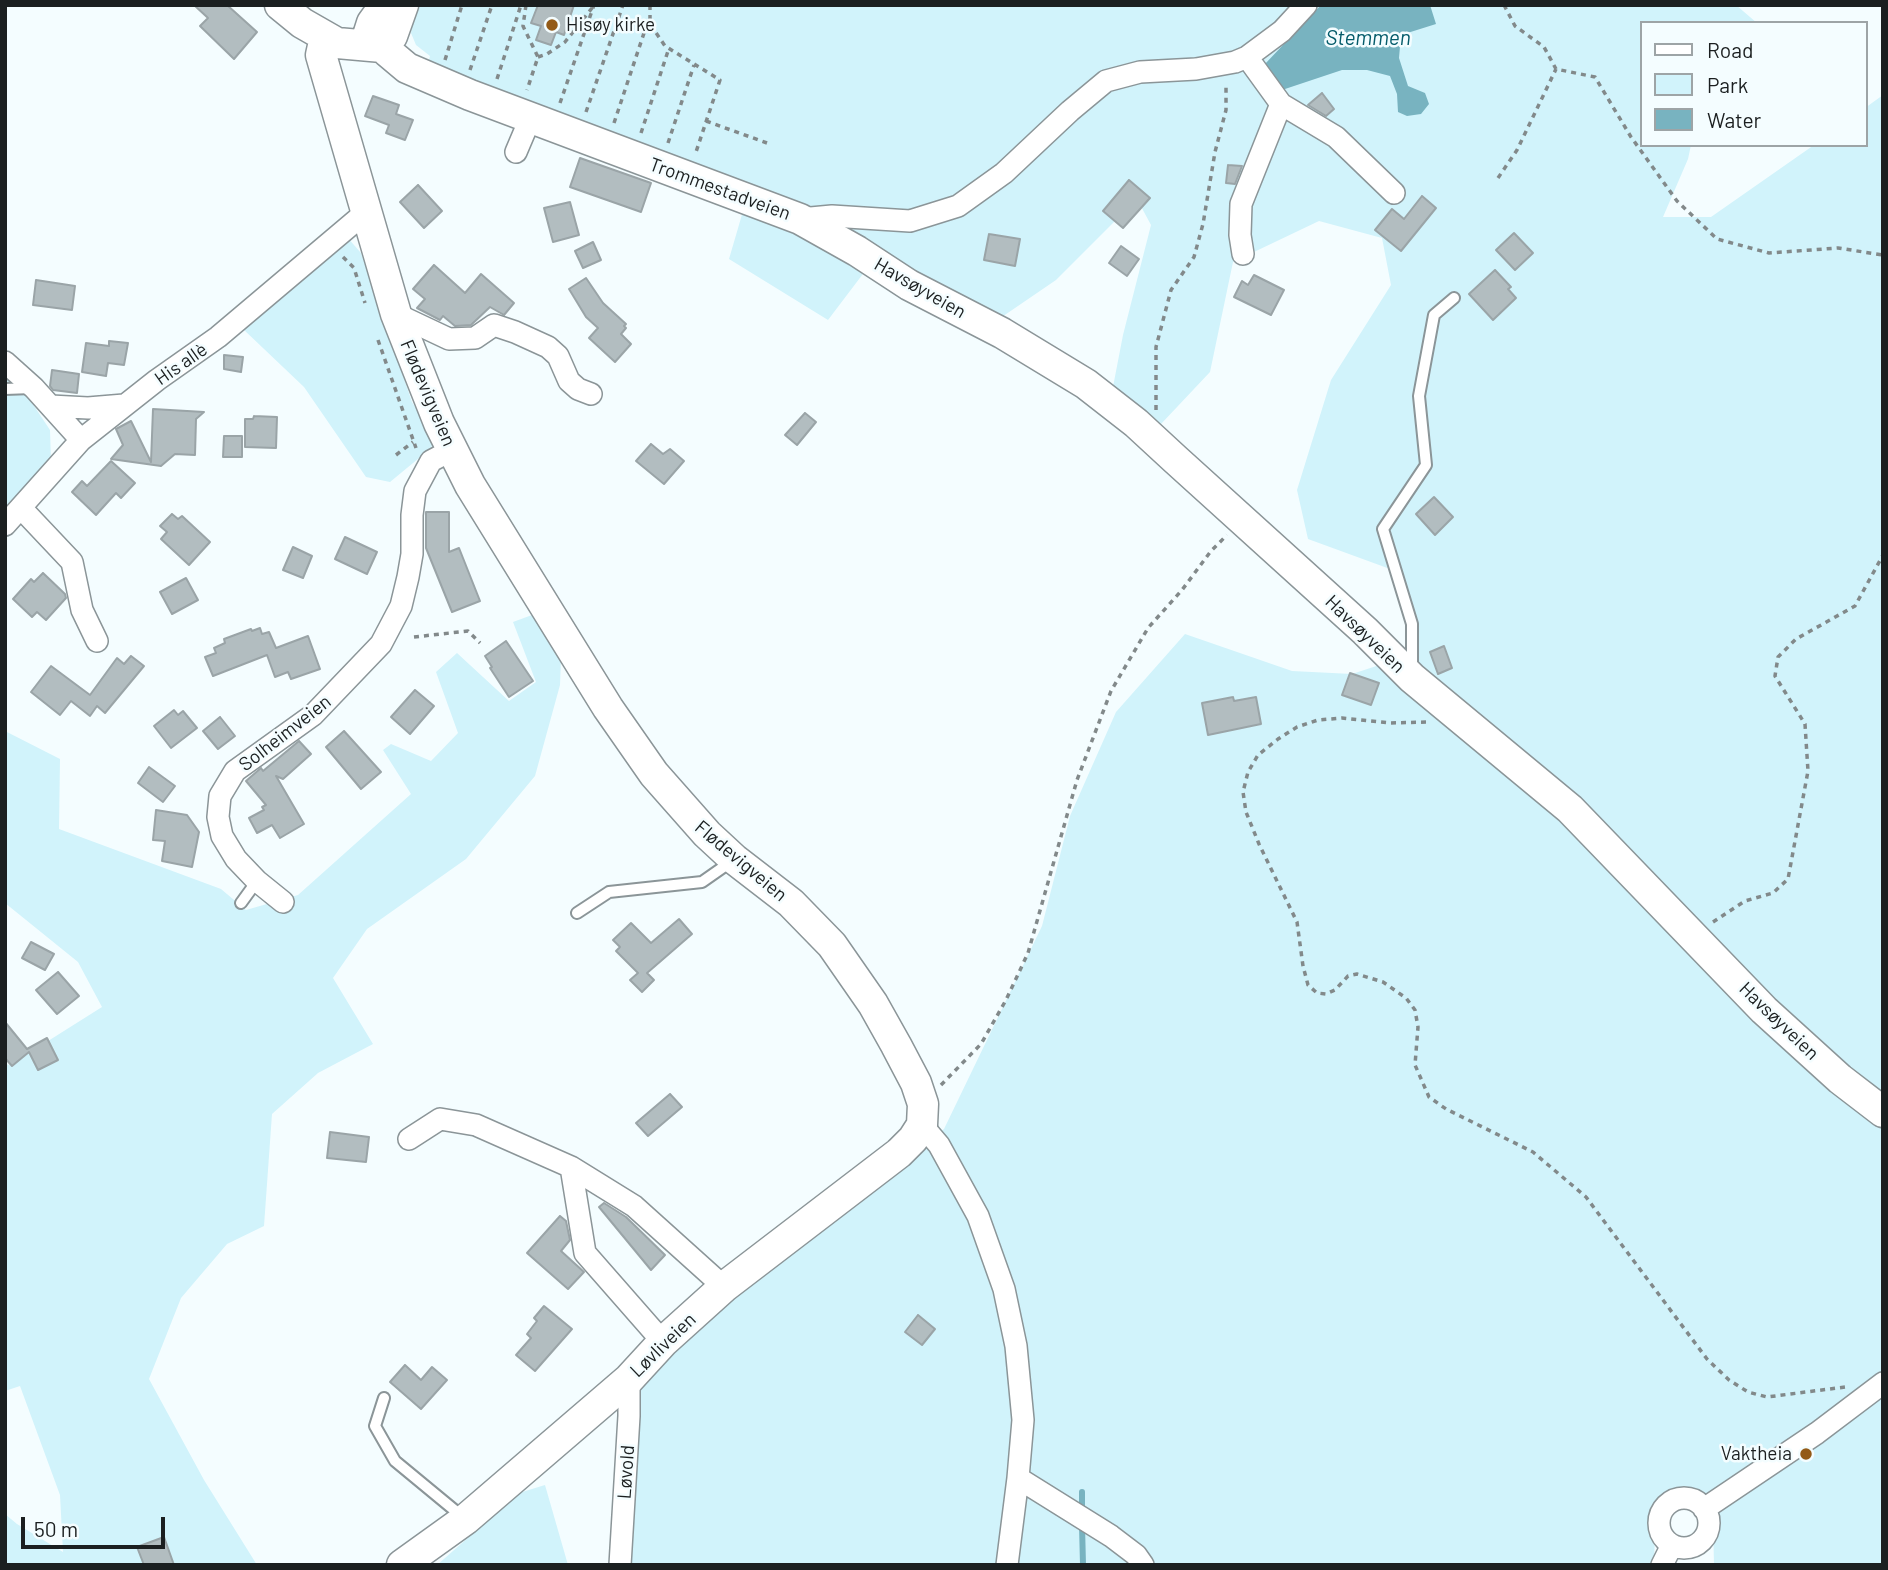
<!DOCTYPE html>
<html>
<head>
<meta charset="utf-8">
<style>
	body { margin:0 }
	#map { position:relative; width:1888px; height:1570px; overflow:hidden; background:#f4fdff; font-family:Barlow,sans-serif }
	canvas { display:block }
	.frame { position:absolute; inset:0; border:7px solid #1b1f20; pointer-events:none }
	.legend { position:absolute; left:1640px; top:21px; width:228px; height:126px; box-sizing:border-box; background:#f4fdff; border:2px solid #9da4a6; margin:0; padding:9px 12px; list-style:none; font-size:21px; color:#1b1f20 }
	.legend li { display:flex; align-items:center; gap:14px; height:35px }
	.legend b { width:35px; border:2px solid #9da4a6 }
	.scale { position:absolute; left:21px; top:1517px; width:144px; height:32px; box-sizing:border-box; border:4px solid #1b1f20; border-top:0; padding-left:9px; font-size:21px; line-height:24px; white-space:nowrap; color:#1b1f20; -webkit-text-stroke:5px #f4fdff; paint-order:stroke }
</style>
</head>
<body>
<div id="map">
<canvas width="1888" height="1570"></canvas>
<div class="frame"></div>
<ul class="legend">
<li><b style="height:9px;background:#fff"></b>Road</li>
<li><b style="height:19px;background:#d1f3fb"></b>Park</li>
<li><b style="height:19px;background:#78b3c0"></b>Water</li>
</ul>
<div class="scale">50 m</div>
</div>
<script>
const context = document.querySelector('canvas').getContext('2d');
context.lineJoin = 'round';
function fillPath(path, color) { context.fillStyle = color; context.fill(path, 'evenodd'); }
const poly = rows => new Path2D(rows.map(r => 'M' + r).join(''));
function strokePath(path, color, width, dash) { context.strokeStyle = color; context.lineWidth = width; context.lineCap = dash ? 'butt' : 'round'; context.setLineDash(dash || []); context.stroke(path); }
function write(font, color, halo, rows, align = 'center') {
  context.font = font + ' Barlow,sans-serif'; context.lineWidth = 5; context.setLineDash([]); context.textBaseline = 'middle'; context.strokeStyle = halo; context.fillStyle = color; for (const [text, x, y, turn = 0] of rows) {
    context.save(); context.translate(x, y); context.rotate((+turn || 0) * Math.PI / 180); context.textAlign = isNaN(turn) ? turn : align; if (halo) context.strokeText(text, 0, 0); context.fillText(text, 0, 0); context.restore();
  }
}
const green = poly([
	[415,5,1736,5,1757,23,1641,23,1641,145,1691,145,1688,159,1663,217,1711,217,1814,145,1865,145,1865,108,1883,95,1883,1565,1714,1565,1713,1521,1693,1495,1655,1533,1654,1565,620,1565,628,1386,852,1192,944,1129,1042,926,1070,816,1116,712,1185,634,1292,671,1352,674,1413,654,1401,573,1308,539,1297,490,1331,380,1391,285,1382,238,1319,221,1233,262,1210,372,1161,424,1112,392,1123,335,1151,225,1137,199,1056,280,996,321,875,258,828,320,729,259,748,194,427,68,430,56,416,45,411,33],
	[347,237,361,253,412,402,436,440,430,449,390,482,366,477,304,387,243,329],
	[5,362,50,430,51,462,5,508],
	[532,615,561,658,560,685,535,776,466,859,367,929,333,978,373,1044,318,1073,272,1114,264,1226,227,1244,181,1298,149,1379,204,1480,257,1565,5,1565,5,1514,17,1524,63,1552,60,1495,20,1386,5,1391,5,1064,10,1065,102,1007,78,962,5,903,5,731,60,759,59,829,221,889,246,910,298,895,411,794,383,750,391,744,431,761,458,733,436,672,457,653,509,701,536,682,513,622],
	[545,1485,568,1565,437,1565,519,1493]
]);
const water = poly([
	[1321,5,1430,5,1436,24,1401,35,1399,58,1408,86,1425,93,1429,104,1421,114,1407,116,1398,112,1397,94,1390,76,1367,70,1342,70,1282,90,1265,64]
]);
const stream = poly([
	[1082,1492,1082,1511],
	[1082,1525,1083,1565]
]);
const building = poly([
	[194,5,227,5,257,32,234,59,200,26,208,18,194,5],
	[538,5,574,5,564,35,556,32,551,45,536,40,541,26,531,23,538,5],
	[1322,93,1334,109,1326,116,1308,105,1322,93],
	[373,96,399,105,396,114,413,120,405,140,386,133,389,125,365,116,373,96],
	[580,158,651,183,641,212,570,187,580,158],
	[1228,165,1242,166,1235,184,1226,183,1228,165],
	[1129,180,1150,198,1123,228,1103,211,1129,180],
	[418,185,442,211,424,228,400,202,418,185],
	[1422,196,1436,208,1401,251,1375,230,1392,209,1404,219,1422,196],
	[570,202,579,235,553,242,544,208,570,202],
	[1514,233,1533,253,1515,270,1496,250,1514,233],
	[989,234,1020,239,1015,266,984,260,989,234],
	[593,242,601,260,583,268,575,251,593,242],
	[1121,246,1139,259,1127,276,1109,263,1121,246],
	[434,265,465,293,481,274,514,303,504,315,490,307,471,325,455,326,443,316,440,320,417,308,425,299,413,289,434,265],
	[1495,270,1511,287,1508,289,1516,298,1493,320,1469,294,1495,270],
	[1254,275,1284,290,1271,315,1234,297,1242,281,1248,285,1254,275],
	[586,278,603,303,626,324,624,326,626,328,621,334,631,344,615,362,589,338,598,328,586,317,569,289,586,278],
	[36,280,75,286,72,310,33,305,36,280],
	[109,341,128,343,124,365,108,363,106,376,82,372,86,343,109,346,109,341],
	[224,355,243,357,241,372,224,369,224,355],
	[52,370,79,374,77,393,53,390,50,386,52,370],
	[153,409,204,412,196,419,195,455,175,454,161,466,111,459,123,445,116,429,131,421,151,462,153,409],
	[805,413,816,422,797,445,785,435,805,413],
	[254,416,277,417,276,448,245,447,245,419,253,419,254,416],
	[224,436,242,436,242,457,223,457,224,436],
	[651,444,663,454,670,449,684,461,664,484,636,461,651,444],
	[111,461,135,483,121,498,116,493,96,515,72,492,82,481,87,486,111,461],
	[1434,497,1453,517,1435,535,1416,514,1434,497],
	[426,512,449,512,449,552,459,548,480,601,452,612,426,548,426,512],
	[172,514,178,519,182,516,210,542,189,565,161,539,167,532,160,526,172,514],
	[345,537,377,552,367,574,335,559,345,537],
	[293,547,312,556,303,578,283,570,293,547],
	[43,573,65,594,66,598,46,620,37,612,32,617,13,599,31,579,34,582,43,573],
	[186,578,198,600,172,614,160,592,186,578],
	[260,628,262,634,269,632,276,648,308,636,320,669,291,679,288,672,275,677,267,655,213,676,205,657,216,653,214,648,225,643,224,639,251,629,252,631,260,628],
	[506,641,533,681,509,697,490,668,492,667,485,656,506,641],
	[1444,646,1452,668,1438,674,1430,652,1444,646],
	[131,656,144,666,105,713,97,706,90,716,71,701,60,715,31,692,51,666,90,695,117,658,124,664,131,656],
	[1350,673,1379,683,1371,705,1342,695,1350,673],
	[415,690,434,706,410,734,391,717,415,690],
	[1233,697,1234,701,1256,697,1261,724,1208,735,1202,703,1233,697],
	[174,710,178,715,183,711,197,728,171,748,154,726,174,710],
	[220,717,235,736,218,749,203,731,220,717],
	[344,731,381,772,361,789,326,747,344,731],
	[299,741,311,754,283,779,276,776,304,824,280,838,272,825,257,833,249,818,264,810,262,807,266,805,246,781,261,768,263,771,299,741],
	[149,767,175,786,163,802,138,783,149,767],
	[156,810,187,815,199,832,192,867,162,861,165,841,153,840,156,810],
	[679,919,692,934,647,973,654,980,642,992,630,980,638,973,616,951,620,947,613,940,631,923,651,943,679,919],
	[31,942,54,954,45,970,22,958,31,942],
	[58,972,79,996,57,1014,36,990,58,972],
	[5,1022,27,1049,47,1038,58,1060,38,1070,29,1052,12,1066,5,1058,5,1022],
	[670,1094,682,1107,648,1136,636,1123,670,1094],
	[330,1132,369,1137,366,1162,327,1158,330,1132],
	[604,1203,626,1217,665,1255,651,1270,599,1207,604,1203],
	[560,1216,566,1221,570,1240,561,1251,584,1272,568,1289,527,1253,560,1216],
	[544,1306,572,1329,535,1371,516,1355,531,1338,527,1334,537,1321,534,1318,544,1306],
	[918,1315,935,1329,922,1345,905,1332,918,1315],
	[405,1365,421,1380,432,1367,447,1380,421,1409,390,1382,405,1365],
	[164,1537,174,1565,144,1565,137,1547,164,1537]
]);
const path = poly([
	[526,5,523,26,538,57,527,90],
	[650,5,650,24,665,46,720,80,695,155],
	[1504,5,1515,26,1544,47,1556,69,1595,77,1631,137,1677,201,1717,239,1769,253,1838,248,1883,255],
	[538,57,547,54,565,42,592,8],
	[445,60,462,5],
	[470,70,492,5],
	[497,79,521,5],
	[560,103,594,5],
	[586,112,623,5],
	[706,121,767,143],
	[614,123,648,21],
	[641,133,669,48],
	[668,143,694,65],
	[1498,178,1517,150,1556,69],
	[343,257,354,268,365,303],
	[378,340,416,448],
	[1156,410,1156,347,1171,290,1194,257,1203,224,1215,152,1226,110,1226,83],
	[396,455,413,442],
	[414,637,468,631,480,643],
	[1426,722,1391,723,1342,718,1318,720,1297,727,1278,739,1258,755,1248,772,1243,792,1246,812,1259,844,1297,922,1303,966,1308,985,1317,993,1326,994,1335,990,1348,976,1357,974,1383,982,1406,998,1415,1010,1418,1027,1415,1065,1429,1097,1446,1109,1533,1152,1586,1197,1707,1359,1729,1380,1748,1392,1767,1397,1845,1387],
	[1713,922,1745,901,1773,893,1788,879,1808,771,1805,724,1775,676,1778,657,1796,639,1855,606,1883,555],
	[941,1085,981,1044,1006,1000,1028,953,1077,780,1111,691,1148,628,1182,590,1211,551,1227,535]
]);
const lane = poly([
	[5,389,32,388],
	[1412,668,1412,624,1383,529,1426,465,1419,396,1434,315,1454,298],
	[241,903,257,881],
	[577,913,609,892,702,882,732,861],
	[384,1398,375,1426,395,1461,464,1518]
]);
const street = poly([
	[1247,57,1281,104,1336,137,1394,193],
	[516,152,530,119],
	[800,219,832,216,910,221,958,206,1004,173,1070,111,1106,81,1140,72,1196,69,1235,62,1247,57,1282,31,1306,5],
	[1243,254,1240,235,1241,204,1281,104],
	[396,314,449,339,475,338,494,325,515,332,548,347,558,356,569,381,578,389,591,394],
	[5,362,34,388,81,440],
	[51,406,88,408,124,405],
	[21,508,72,562,82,610,97,641],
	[5,525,81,440,157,380,218,337,366,212],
	[283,902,257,881,236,859,222,836,218,817,220,796,235,771,313,715,381,644,401,606,408,577,412,554,412,515,415,491,431,461,452,450],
	[922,1125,939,1145,978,1216,1004,1289,1016,1346,1023,1420,1018,1478,1111,1536,1136,1555,1143,1565],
	[409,1139,440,1119,476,1125,571,1167,634,1206,724,1287],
	[571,1167,585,1253,663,1342],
	'1659 1523a25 25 0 1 1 50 0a25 25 0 1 1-50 0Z',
	[1704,1509,1817,1433,1883,1383],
	[620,1565,629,1416,629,1379],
	[1007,1565,1018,1478],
	[1662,1565,1672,1545]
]);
const secondary = poly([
	[280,5,302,23,337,43,382,47],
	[325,37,321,55,396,314,439,423,470,485,608,708,654,774,707,834,734,859,791,903,832,945,873,1004,896,1045,916,1083,923,1104,922,1125,913,1139,899,1153,724,1287,663,1342,629,1379,466,1519,402,1565],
	[365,45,372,23,385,5],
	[382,47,407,68,470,95,800,219,857,251,909,285,1002,333,1086,384,1136,423,1175,459,1365,631,1412,678,1570,809,1764,1010,1840,1079,1883,1112],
	[382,47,392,36,403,5]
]);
const markers = [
	[552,25,7,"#935a16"],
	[1806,1454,7,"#935a16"]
];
const poiNames = [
	["Hisøy kirke",566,25],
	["Vaktheia",1792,1454,"right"]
];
const streetNames = [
	["Trommestadveien",720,189,20],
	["Havsøyveien",920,288,30],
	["His allè",181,364,-35],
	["Flødevigveien",428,393,67],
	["Havsøyveien",1365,634,44],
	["Solheimveien",285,733,-38],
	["Flødevigveien",741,861,40],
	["Havsøyveien",1779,1021,44],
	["Løvliveien",663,1345,-44],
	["Løvold",626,1472,-86]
];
const waterNames = [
	["Stemmen",1368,38]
];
fillPath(green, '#d1f3fb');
fillPath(water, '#78b3c0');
strokePath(stream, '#78b3c0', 6);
fillPath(building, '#b2bdc0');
strokePath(building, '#9aa4a7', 2);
strokePath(lane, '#8b9598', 14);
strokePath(street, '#8b9598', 24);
strokePath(secondary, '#8b9598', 33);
strokePath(path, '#82898a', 3.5, [5, 5]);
strokePath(lane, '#fff', 10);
strokePath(street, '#fff', 21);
strokePath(secondary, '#fff', 30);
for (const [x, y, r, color] of markers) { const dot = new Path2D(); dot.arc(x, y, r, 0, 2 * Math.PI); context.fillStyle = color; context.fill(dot); strokePath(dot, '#f4fdff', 2.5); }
write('19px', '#1b1f20', '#f4fdff', poiNames, 'left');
write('19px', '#1b1f20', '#f4fdff', streetNames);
write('italic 21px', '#045b6a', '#f4fdff', waterNames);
</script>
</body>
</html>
